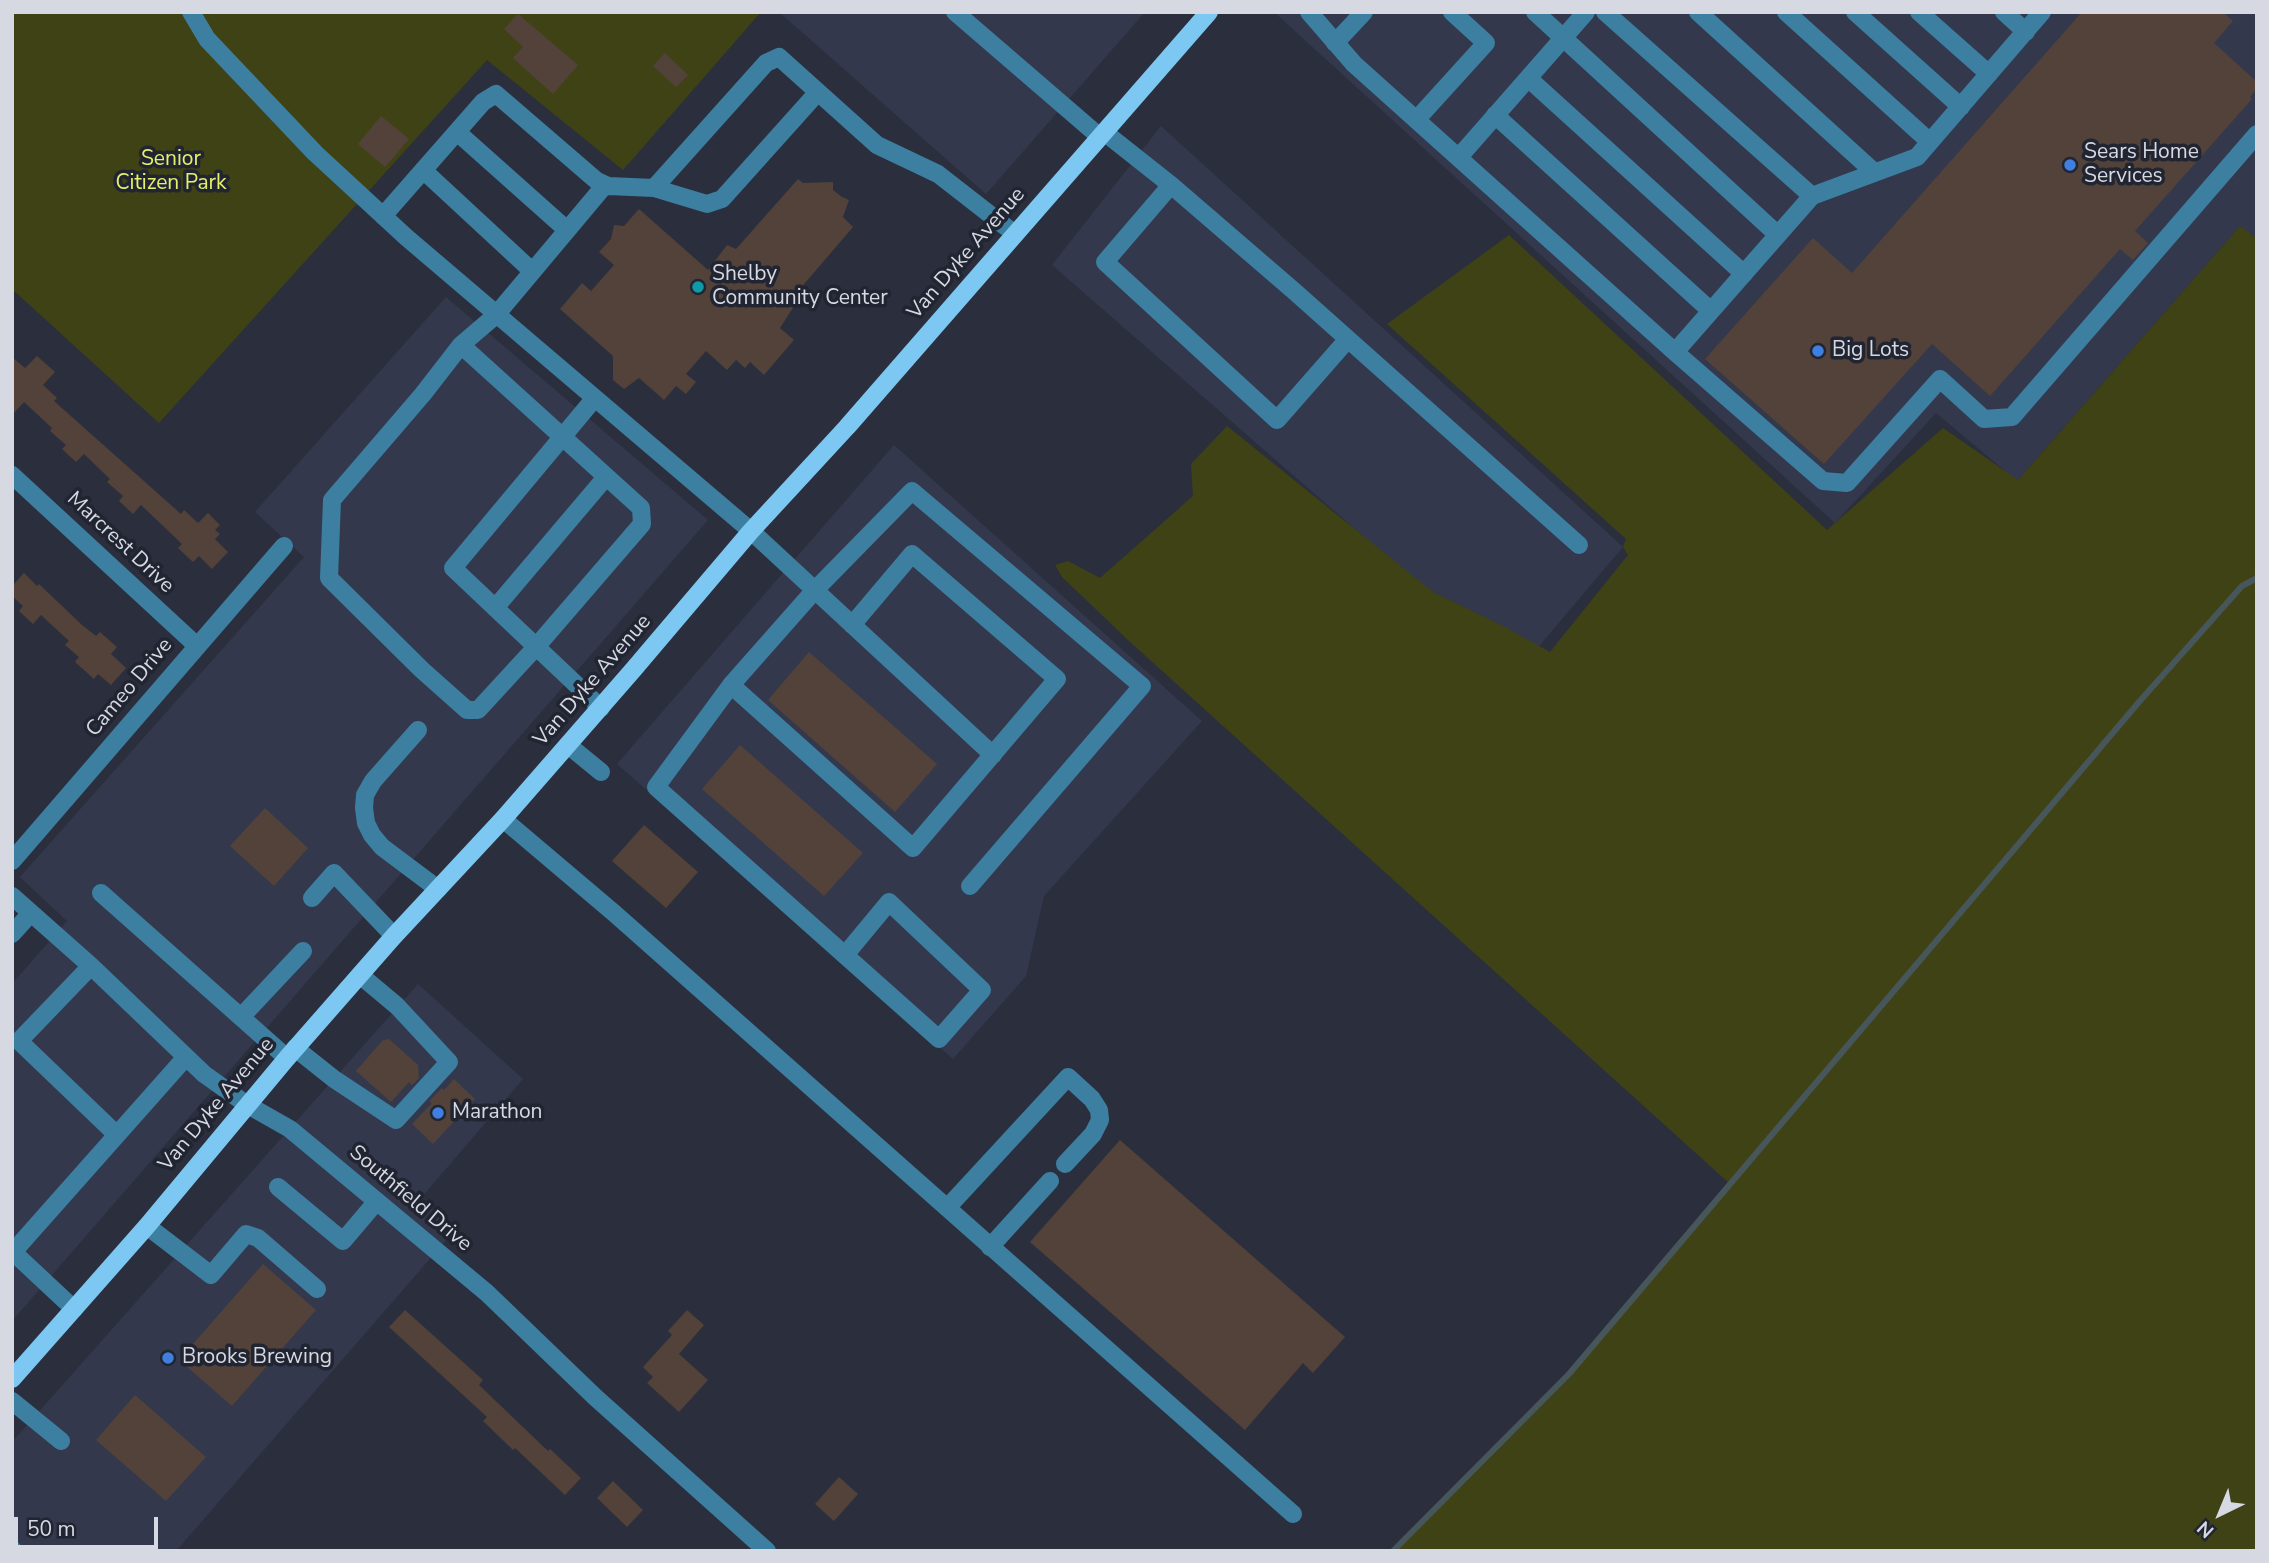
<!DOCTYPE html>
<html>
<head>
<meta charset="utf-8">
<style>
	body { margin:0 }
	#map { position:relative; width:2269px; height:1563px; overflow:hidden; background:#2b2f3d; font-family:"Nunito Sans",sans-serif }
	canvas { display:block }
	.frame { position:absolute; inset:0; border:14px solid #d6d8e2; pointer-events:none }
	.north { position:absolute; left:2185px; top:1479px; width:70px; height:70px; -webkit-text-stroke:5px #212532; paint-order:stroke; rotate:223deg; font-size:19px; font-weight:700; line-height:28px; text-align:center; color:#d6d8e2 }
	.north::after { content:''; display:block; margin:auto; width:24px; height:32px; background:#d6d8e2; clip-path:polygon(50% 0,100% 100%,50% 72%,0 100%) }
	.scale { position:absolute; left:14px; top:1517px; width:144px; height:32px; box-sizing:border-box; border:4px solid #d6d8e2; border-top:0; padding-left:9px; font-size:21px; line-height:24px; white-space:nowrap; color:#d6d8e2; -webkit-text-stroke:5px #212532; paint-order:stroke }
</style>
</head>
<body>
<div id="map">
<canvas width="2269" height="1563"></canvas>
<div class="frame"></div>
<div class="north">N</div>
<div class="scale">50 m</div>
</div>
<script>
const context = document.querySelector('canvas').getContext('2d');
context.lineJoin = 'round';
function fillPath(path, color) { context.fillStyle = color; context.fill(path, 'evenodd'); }
const poly = rows => new Path2D(rows.map(r => 'M' + r).join(''));
function strokePath(path, color, width, dash) { context.strokeStyle = color; context.lineWidth = width; context.lineCap = dash ? 'butt' : 'round'; context.setLineDash(dash || []); context.stroke(path); }
function write(font, color, halo, rows, align = 'center') {
  context.font = font + ' "Nunito Sans",sans-serif'; context.lineWidth = 7; context.setLineDash([]); context.textBaseline = 'middle'; context.strokeStyle = halo; context.fillStyle = color; for (const [text, x, y, turn = 0] of rows) {
    context.save(); context.translate(x, y); context.rotate((+turn || 0) * Math.PI / 180); context.textAlign = isNaN(turn) ? turn : align; if (halo) context.strokeText(text, 0, 0); context.fillText(text, 0, 0); context.restore();
  }
}
const built = poly([
	[779,12,1145,12,986,194],
	[1274,12,2257,12,2257,241,2240,226,2017,481,1936,413,1835,523],
	[1161,126,1623,547,1518,671,1052,265],
	[446,297,708,520,12,1321,12,984,67,921,20,877,304,557,255,512],
	[894,445,1202,721,1044,896,1026,976,953,1059,617,764],
	[418,984,523,1079,421,1198,455,1230,176,1551,12,1551,12,1442]
]);
const green = poly([
	[12,12,761,12,623,170,487,60,159,423,12,289],
	[2240,226,2257,238,2257,1551,1393,1551,1569,1374,1730,1184,1129,641,1062,577,1055,565,1068,561,1100,578,1193,496,1191,464,1227,426,1433,592,1505,627,1550,652,1628,555,1623,547,1626,539,1387,324,1509,235,1827,530,1943,428,2018,480]
]);
const stream = poly([
	[1393,1551,1569,1374,2139,702,2242,586,2257,578]
]);
const building = poly([
	[2082,12,2223,12,2233,21,2214,43,2257,82,2257,89,2250,97,2252,99,2135,231,2148,243,2133,260,2120,249,1990,396,1932,344,1824,464,1705,359,1813,238,1852,273],
	[518,14,578,65,553,94,513,58,523,47,504,29],
	[665,53,688,75,676,87,653,66],
	[381,116,409,139,385,167,358,144],
	[798,179,803,183,833,182,833,190,842,197,849,200,843,217,853,227,793,297,794,306,780,328,794,340,764,375,750,362,745,368,736,360,727,370,706,351,686,374,696,382,686,394,676,386,664,400,639,378,624,389,613,380,613,356,560,309,582,283,591,291,614,265,599,252,611,239,614,225,624,226,639,209,708,270,727,245,736,249],
	[37,356,55,372,43,385,57,398,54,401,181,514,184,510,198,523,208,513,220,525,215,530,220,534,215,539,228,552,212,569,199,556,193,562,178,548,182,544,141,505,133,514,119,501,123,496,107,482,110,479,84,454,76,462,62,449,66,445,50,431,52,428,24,402,12,415,12,357,25,368],
	[24,573,37,586,39,584,82,625,96,636,100,632,117,647,111,654,126,668,111,685,98,674,94,679,75,662,79,657,65,645,69,641,41,615,33,624,19,611,23,606,12,596,12,586],
	[809,652,937,764,895,812,768,700],
	[740,745,863,853,824,896,702,789],
	[265,808,308,848,274,886,230,846],
	[644,825,698,872,666,908,612,861],
	[389,1039,418,1065,419,1078,412,1085,409,1082,391,1102,356,1071,383,1040],
	[454,1079,475,1099,433,1144,412,1124,432,1103,429,1101,442,1088,444,1090],
	[1120,1140,1345,1337,1313,1373,1303,1363,1245,1430,1030,1242],
	[263,1264,316,1310,232,1406,179,1360],
	[405,1310,483,1380,479,1385,548,1451,550,1449,581,1478,565,1495,515,1448,513,1450,483,1421,487,1417,389,1327],
	[687,1310,704,1325,679,1354,708,1380,679,1412,647,1383,653,1377,643,1367,672,1335,668,1331],
	[135,1395,206,1457,166,1501,96,1440],
	[839,1477,858,1494,834,1521,815,1504],
	[613,1481,643,1510,627,1527,597,1498]
]);
const minor = poly([
	[191,12,207,39,315,153,406,237,751,531,993,755],
	[955,12,1100,137],
	[1309,12,1354,64,1675,352,1823,481,1847,483,1940,379,1984,419,2012,417,2257,134],
	[1535,12,1778,235],
	[1605,12,1812,196],
	[1698,12,1874,172],
	[1786,12,1930,142],
	[1855,12,1961,107],
	[1919,12,1989,74],
	[2004,12,2026,32],
	[1335,43,1364,12],
	[1528,78,1744,274],
	[818,92,722,199,707,204,654,188,766,63,779,57,877,145,938,174,1015,234],
	[1495,115,1711,311],
	[1417,119,1486,43,1452,12],
	[457,132,567,230],
	[1104,132,1171,185,1294,291,1579,545],
	[1459,157,1586,12],
	[423,170,532,271],
	[1171,185,1105,262,1277,420,1348,339],
	[383,216,483,102,496,94,597,181,608,186,654,188],
	[461,345,641,508,642,524,536,647,478,710,467,710,422,670,329,578,332,500,423,394,461,345,496,315,605,185],
	[1675,352,1812,196,1917,157,2042,12],
	[594,399,453,568,601,708],
	[12,475,196,645],
	[495,608,606,477],
	[731,685,913,848,1057,679,912,554,852,625],
	[418,730,373,781,365,795,364,808,366,823,372,835,382,847,438,889],
	[568,745,601,772],
	[503,819,614,913,1293,1514],
	[12,861,284,546],
	[101,893,287,1058],
	[12,896,91,966,204,1074,246,1104,290,1129,487,1293,595,1397,767,1551],
	[312,898,334,873,394,936],
	[12,934,31,913],
	[845,955,889,902,982,990,939,1039,656,787,731,685,814,591,912,491,1142,686,970,886],
	[91,966,19,1041,117,1135],
	[242,1016,303,951],
	[295,1048,334,1079,396,1120,449,1062,397,1006,360,975],
	[278,1187,343,1241,377,1201],
	[947,1208,1068,1077,1092,1099,1099,1110,1100,1120,1093,1134,1065,1164],
	[147,1226,211,1275,246,1234,258,1238,317,1289],
	[990,1247,1050,1181],
	[74,1309,13,1252,186,1057],
	[12,1401,61,1441],
	[12,1549,14,1551]
]);
const major = poly([
	[12,1379,147,1226,287,1058,394,936,503,819,633,670,751,531,847,427,1209,12]
]);
const markers = [
	[2070,165,7,"#3f7fe0"],
	[698,287,7,"#0f9aa8"],
	[1818,351,7,"#3f7fe0"],
	[438,1113,7,"#3f7fe0"],
	[168,1358,7,"#3f7fe0"]
];
const poiNames = [
	["Sears Home",2084,153],
	["Services",2084,177],
	["Shelby",712,275],
	["Community Center",712,299],
	["Big Lots",1832,351],
	["Marathon",452,1113],
	["Brooks Brewing",182,1358]
];
const parkNames = [
	["Senior",171,160],
	["Citizen Park",171,184]
];
const streetNames = [
	["Van Dyke Avenue",967,254,-49],
	["Marcrest Drive",120,543,43],
	["Van Dyke Avenue",593,681,-49],
	["Cameo Drive",130,688,-50],
	["Van Dyke Avenue",217,1105,-50],
	["Southfield Drive",410,1199,40]
];
fillPath(built, '#33384c');
fillPath(green, '#3f4215');
strokePath(stream, '#47565a', 6);
fillPath(building, '#524239');
strokePath(minor, '#3d7fa1', 18);
strokePath(major, '#7cc8f2', 18);
for (const [x, y, r, color] of markers) { const dot = new Path2D(); dot.arc(x, y, r, 0, 2 * Math.PI); context.fillStyle = color; context.fill(dot); strokePath(dot, '#212532', 2.5); }
write('21px', '#d6d8e2', '#212532', poiNames, 'left');
write('21px', '#e5f068', '#212532', parkNames);
write('21px', '#d6d8e2', '#212532', streetNames);
</script>
</body>
</html>
